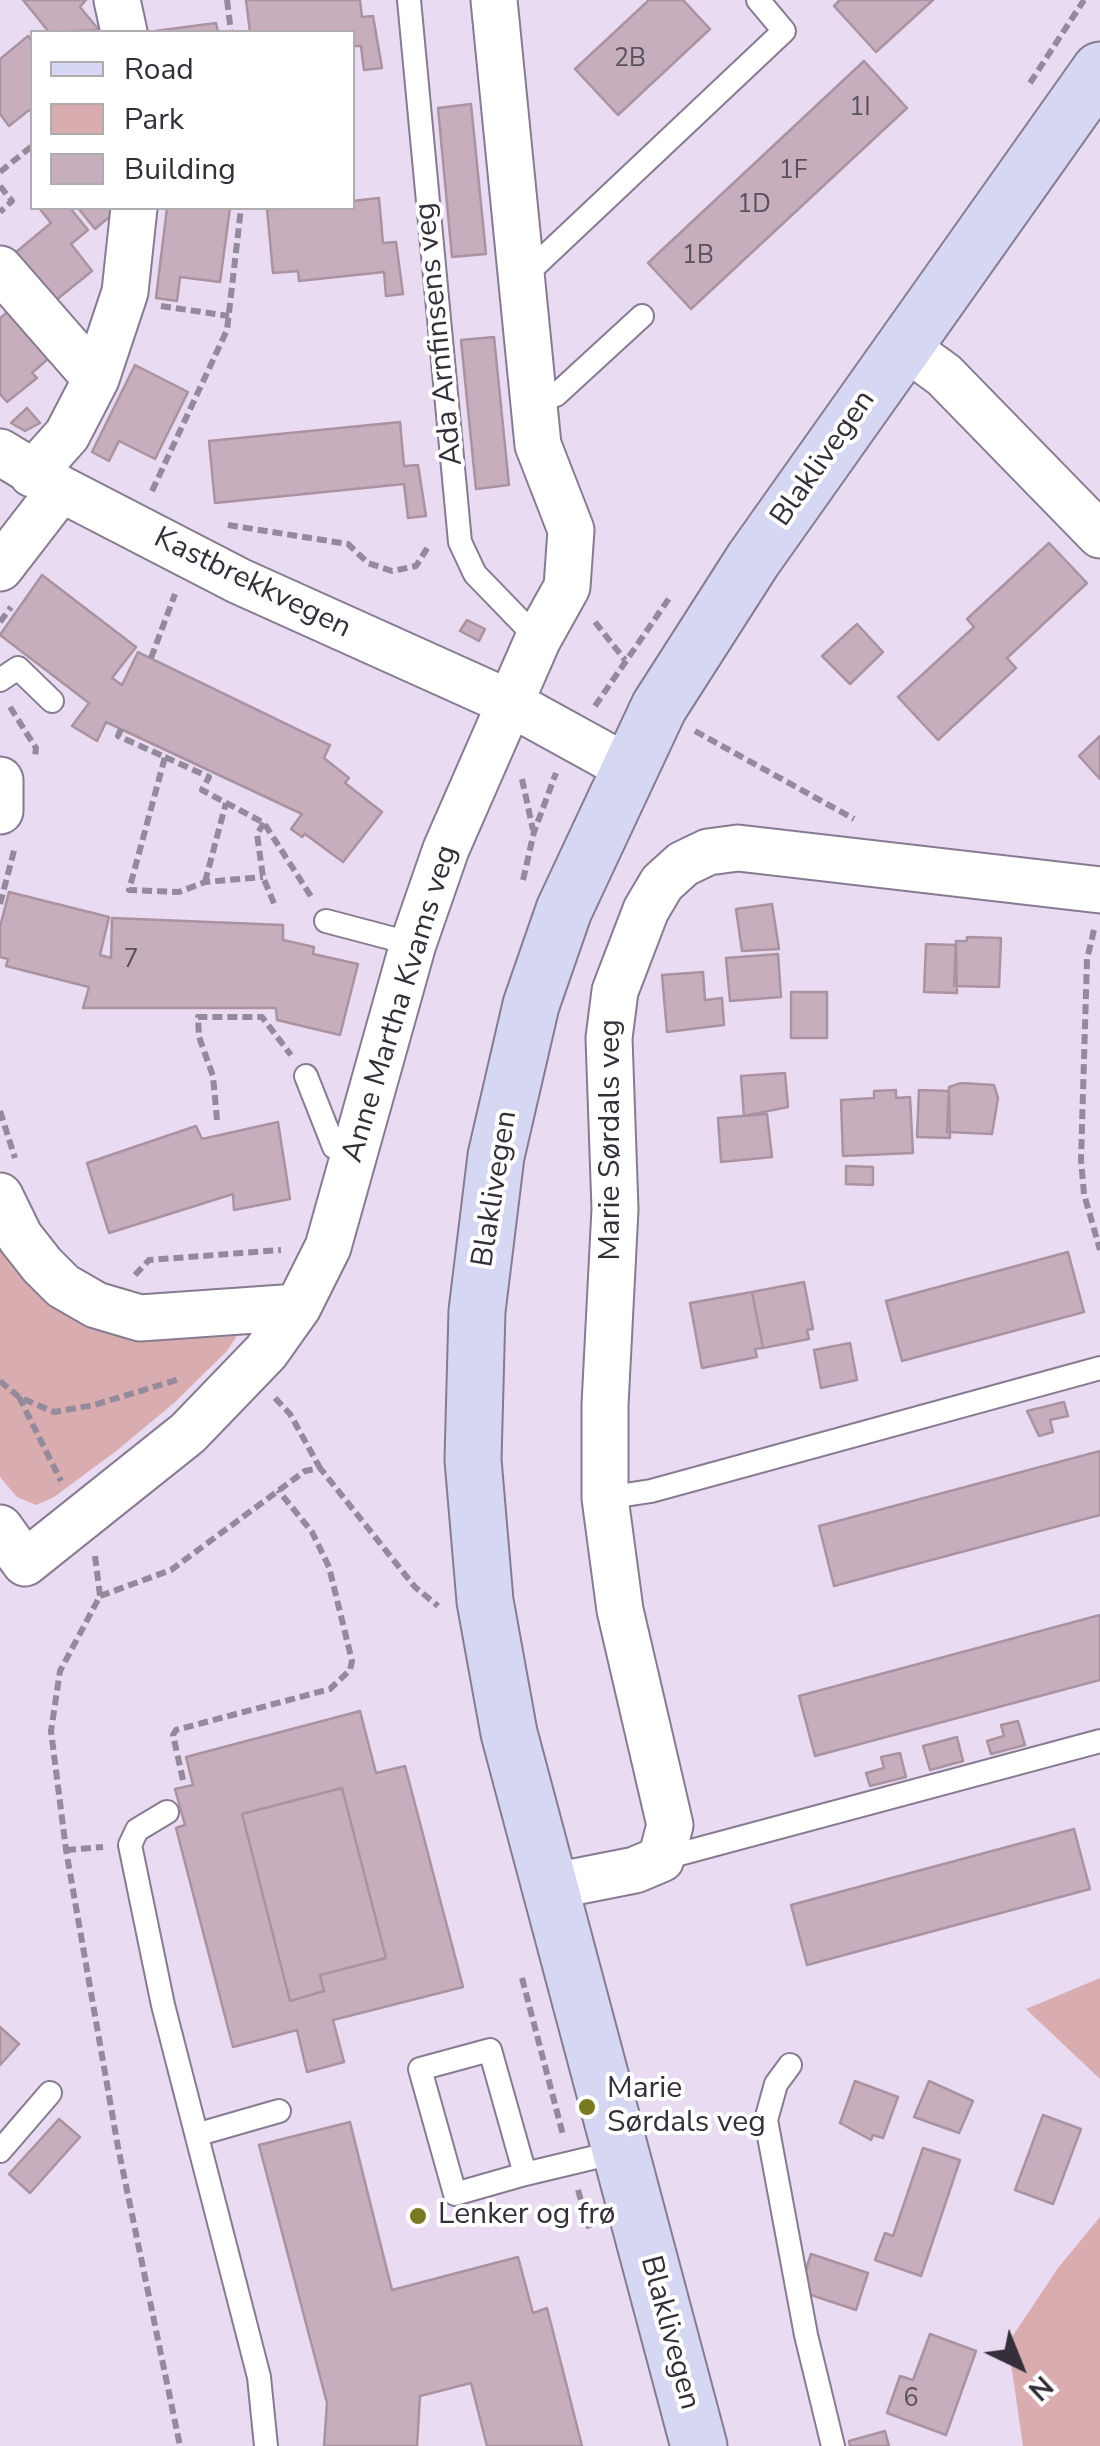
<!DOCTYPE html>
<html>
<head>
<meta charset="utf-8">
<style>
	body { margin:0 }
	#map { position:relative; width:1100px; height:2446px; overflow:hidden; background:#e8dbf2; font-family:"Nunito Sans",sans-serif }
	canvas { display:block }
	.legend { position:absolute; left:30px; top:30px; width:325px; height:180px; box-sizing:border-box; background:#fff; border:2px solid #aeacaf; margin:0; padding:12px 18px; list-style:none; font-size:30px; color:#342f38 }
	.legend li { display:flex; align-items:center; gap:20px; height:50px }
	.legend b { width:50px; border:2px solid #aeacaf }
	.north { position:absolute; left:970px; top:2316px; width:100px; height:100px; -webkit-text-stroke:8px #fff; paint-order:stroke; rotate:137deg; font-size:28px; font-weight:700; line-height:40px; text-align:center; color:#342f38 }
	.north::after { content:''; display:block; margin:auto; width:35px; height:45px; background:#342f38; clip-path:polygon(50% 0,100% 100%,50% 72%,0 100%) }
</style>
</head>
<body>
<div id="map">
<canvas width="1100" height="2446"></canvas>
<ul class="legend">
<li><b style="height:12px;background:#d6d8f3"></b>Road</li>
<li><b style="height:28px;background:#d9adb0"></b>Park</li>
<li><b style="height:28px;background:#c6aebc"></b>Building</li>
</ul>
<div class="north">N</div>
</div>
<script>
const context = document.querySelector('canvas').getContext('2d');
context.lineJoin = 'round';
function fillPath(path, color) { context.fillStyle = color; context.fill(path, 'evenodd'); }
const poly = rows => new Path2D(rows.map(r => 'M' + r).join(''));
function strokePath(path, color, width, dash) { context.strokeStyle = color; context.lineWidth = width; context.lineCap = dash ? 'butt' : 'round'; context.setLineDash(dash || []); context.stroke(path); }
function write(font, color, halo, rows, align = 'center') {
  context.font = font + ' "Nunito Sans",sans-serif'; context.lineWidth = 8; context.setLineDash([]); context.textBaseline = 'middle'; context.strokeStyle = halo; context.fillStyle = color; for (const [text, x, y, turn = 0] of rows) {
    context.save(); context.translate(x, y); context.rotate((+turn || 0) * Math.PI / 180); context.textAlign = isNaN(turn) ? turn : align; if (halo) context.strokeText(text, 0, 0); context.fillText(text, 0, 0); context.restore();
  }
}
const green = poly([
	[0,1238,42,1290,244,1325,227,1351,174,1403,115,1452,54,1497,36,1505,17,1497,0,1477],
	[1100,1978,1100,2079,1026,2009],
	[1100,2217,1100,2446,1023,2446,1008,2343,1058,2268]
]);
const building = poly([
	[23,0,86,0,80,7,99,30,49,32,23,0],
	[246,0,360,0,362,17,373,16,382,68,364,70,361,46,352,46,352,32,250,32,246,0],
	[649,0,683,0,710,29,618,115,575,69,649,0],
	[840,0,933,0,876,52,834,6,840,0],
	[216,23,218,32,155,32,155,31,216,23],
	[28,36,32,40,32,112,29,110,9,126,0,114,0,59,28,36],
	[864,61,907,108,691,309,648,263,864,61],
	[471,104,486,254,452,257,438,108,471,104],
	[379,198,383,243,396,242,403,294,386,296,384,272,299,281,298,271,273,273,267,209,352,208,352,201,379,198],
	[39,208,70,208,88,230,71,244,92,271,55,301,15,253,51,223,39,208],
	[78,208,120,208,95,229,78,208],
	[167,208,230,208,220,282,180,277,177,301,156,298,167,208],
	[10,310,49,358,32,373,37,378,7,402,0,394,0,318,10,310],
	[494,337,509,485,476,489,461,340,494,337],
	[135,365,188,392,155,459,119,441,109,461,92,452,135,365],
	[27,408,40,423,25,431,11,423,27,408],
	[400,422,404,466,418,465,426,516,408,518,404,484,215,503,209,441,400,422],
	[1049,543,1087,583,1007,658,1016,668,938,740,898,697,974,627,967,619,1049,543],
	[42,575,136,647,112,678,122,685,138,652,330,745,324,758,349,778,345,783,382,812,343,862,305,834,302,837,291,829,302,814,106,722,97,741,72,726,89,703,0,635,42,575],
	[467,620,485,629,479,641,460,631,467,620],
	[857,624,883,652,850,684,822,656,857,624],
	[1100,736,1100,779,1079,756,1100,736],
	[9,892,109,917,100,955,111,958,112,918,283,925,283,940,314,947,313,954,358,964,340,1035,277,1020,276,1008,83,1008,89,987,6,966,8,959,0,957,0,927,9,892],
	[772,904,779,949,742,951,736,909,772,904],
	[967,937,1001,938,999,987,954,986,956,941,967,941,967,937],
	[926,944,956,945,957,993,924,992,926,944],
	[778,954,781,997,730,1001,726,958,778,954],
	[703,972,705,1000,722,998,724,1025,667,1032,662,975,703,972],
	[791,992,827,992,827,1038,791,1038,791,992],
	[785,1073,788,1107,744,1116,741,1076,785,1073],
	[961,1083,994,1085,998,1098,992,1134,947,1132,949,1087,961,1083],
	[896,1090,896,1098,910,1097,913,1153,843,1156,841,1100,874,1098,874,1091,896,1090],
	[919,1090,949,1091,950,1138,917,1137,919,1090],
	[767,1114,772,1157,721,1162,718,1118,767,1114],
	[278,1122,290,1199,234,1210,233,1194,109,1233,87,1163,196,1126,202,1139,278,1122],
	[846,1166,873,1167,873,1185,846,1184,846,1166],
	[1068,1252,1084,1312,902,1361,886,1301,1068,1252],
	[804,1282,813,1329,807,1330,809,1339,763,1348,752,1292,804,1282],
	[752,1292,763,1348,755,1349,757,1357,702,1368,690,1303,752,1292],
	[850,1343,857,1380,821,1388,814,1350,850,1343],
	[1064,1402,1068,1416,1050,1420,1053,1432,1039,1436,1027,1411,1064,1402],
	[1100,1451,1100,1515,834,1586,819,1526,1100,1451],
	[1100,1615,1100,1680,815,1756,799,1696,1100,1615],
	[360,1711,376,1773,405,1766,463,1987,333,2020,344,2062,307,2072,297,2030,233,2047,176,1828,185,1825,175,1789,193,1785,186,1757,360,1711],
	[342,1788,386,1958,320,1975,324,1991,290,2001,242,1814,342,1788],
	[1018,1721,1025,1745,991,1754,987,1741,1004,1736,1001,1725,1018,1721],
	[957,1737,963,1761,930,1770,923,1746,957,1737],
	[900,1753,906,1777,870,1786,866,1773,884,1768,881,1757,900,1753],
	[342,1788,386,1958,320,1975,324,1991,290,2001,242,1814,342,1788],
	[1074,1829,1090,1889,807,1965,791,1905,1074,1829],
	[0,2027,19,2044,0,2065,0,2027],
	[855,2081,898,2097,883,2138,873,2135,871,2140,840,2123,855,2081],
	[929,2081,973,2101,959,2133,914,2117,929,2081],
	[1043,2115,1081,2129,1053,2204,1015,2190,1043,2115],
	[59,2119,80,2137,30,2193,9,2174,59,2119],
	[350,2122,392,2290,518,2257,533,2313,547,2308,582,2446,487,2446,471,2383,420,2396,417,2446,324,2446,327,2403,259,2145,350,2122],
	[923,2148,960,2160,921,2276,875,2260,885,2233,893,2236,923,2148],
	[811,2254,868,2273,856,2310,799,2291,811,2254],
	[930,2334,976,2351,946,2435,887,2413,900,2376,913,2380,930,2334],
	[885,2431,889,2446,850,2446,849,2441,885,2431]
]);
const path = poly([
	[227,0,231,32],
	[1030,83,1084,0],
	[0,172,32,146],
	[0,186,12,201,0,212],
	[161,306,229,316],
	[152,491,227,330,241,208],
	[228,525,348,544,368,563,392,571,416,566,428,547],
	[0,622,11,607],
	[595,622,625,660],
	[151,658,175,594],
	[595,706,670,597],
	[10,707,36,748,35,757],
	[121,729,118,736,165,757,129,890,179,892,205,882,263,877],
	[695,731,854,819],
	[165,757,209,777,202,790,264,823,312,898],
	[522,779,533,830],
	[264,823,257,834,263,877,276,908],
	[523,880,534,832,556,773],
	[205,882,226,803],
	[0,904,15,847],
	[1094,930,1087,959,1081,1160,1084,1194,1100,1250],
	[0,1111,15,1158],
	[217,1120,213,1076,199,1037,198,1017,262,1017,291,1055],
	[135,1275,149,1260,281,1250],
	[0,1381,19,1397,54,1412,94,1405,180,1379],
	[19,1397,61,1481],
	[275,1398,290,1414,320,1468],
	[95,1556,100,1596,60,1671,51,1731,66,1850,118,2147,180,2446],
	[100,1596,171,1570,305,1471,320,1468,415,1587,438,1606],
	[183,1780,173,1735,176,1730,330,1689,350,1670,352,1661,329,1567,312,1532,278,1490],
	[66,1850,103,1847],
	[522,1978,563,2135],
	[578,2190,590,2231]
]);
const service = poly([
	[409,0,460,542,475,574,538,639],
	[521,279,784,31,758,0],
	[533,400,556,395,642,316],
	[0,680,18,668,52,701],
	[326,921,413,944],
	[306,1076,334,1147,355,1156],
	[605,1498,651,1491,1100,1368],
	[167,1812,137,1830,130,1845,163,2005,259,2377,266,2446],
	[661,1859,1100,1741],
	[790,2065,776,2084,766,2120,806,2335,833,2446],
	[199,2134,279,2111],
	[0,2151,50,2093],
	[525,2174,455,2194,420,2069,490,2050,525,2174,621,2151]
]);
const minor = poly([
	[117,0,124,32],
	[0,269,96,379],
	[904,346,944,375,1100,535],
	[0,452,61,489,239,581,510,703,628,768],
	[32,474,67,435,96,379,125,292,134,208],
	[0,568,61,489],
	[0,780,0,811],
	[0,1196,20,1237,42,1265,63,1286,96,1305,140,1318,298,1307],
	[0,1528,25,1563,188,1433,266,1352,298,1307,328,1247,413,944,446,849,538,639,567,587,571,530,538,445,494,0],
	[549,1887,635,1870,661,1859,670,1825,620,1610,605,1498,605,1405,615,1209,609,1038,615,991,646,910,662,883,683,864,708,852,738,848,1100,890]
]);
const secondary = poly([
	[699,2446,509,1733,485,1601,473,1460,477,1311,496,1156,531,1005,564,910,659,707,753,560,1100,70]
]);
const markers = [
	[587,2107,10,"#797920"],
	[418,2216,10,"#797920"]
];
const numberNames = [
	["2B",630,60],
	["1I",860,109],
	["1F",793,172],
	["1D",754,206],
	["1B",698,257],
	["7",131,961],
	["6",911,2400]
];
const streetNames = [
	["Ada Arnfinsens veg",440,334,-96],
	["Blaklivegen",824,459,-55],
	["Kastbrekkvegen",252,584,26],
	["Anne Martha Kvams veg",401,1004,-73],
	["Marie Sørdals veg",612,1140,-90],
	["Blaklivegen",496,1189,-81],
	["Blaklivegen",669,2333,75]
];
const poiNames = [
	["Marie",607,2090],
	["Sørdals veg",607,2124],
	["Lenker og frø",438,2216]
];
fillPath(green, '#d9adb0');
fillPath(building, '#c6aebc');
strokePath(building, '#aa92a0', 2.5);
strokePath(service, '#877b91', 26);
strokePath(minor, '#877b91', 49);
strokePath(secondary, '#877b91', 59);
strokePath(path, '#948a9b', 6, [10, 5]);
strokePath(service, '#fff', 22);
strokePath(minor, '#fff', 45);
strokePath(secondary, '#d6d8f3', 55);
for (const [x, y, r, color] of markers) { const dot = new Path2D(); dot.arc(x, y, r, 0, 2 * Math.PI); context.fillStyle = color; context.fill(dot); strokePath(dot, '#fff', 4); }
write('25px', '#584f59', null, numberNames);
write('30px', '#342f38', '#fff', streetNames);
write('30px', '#342f38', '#fff', poiNames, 'left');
</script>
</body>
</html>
